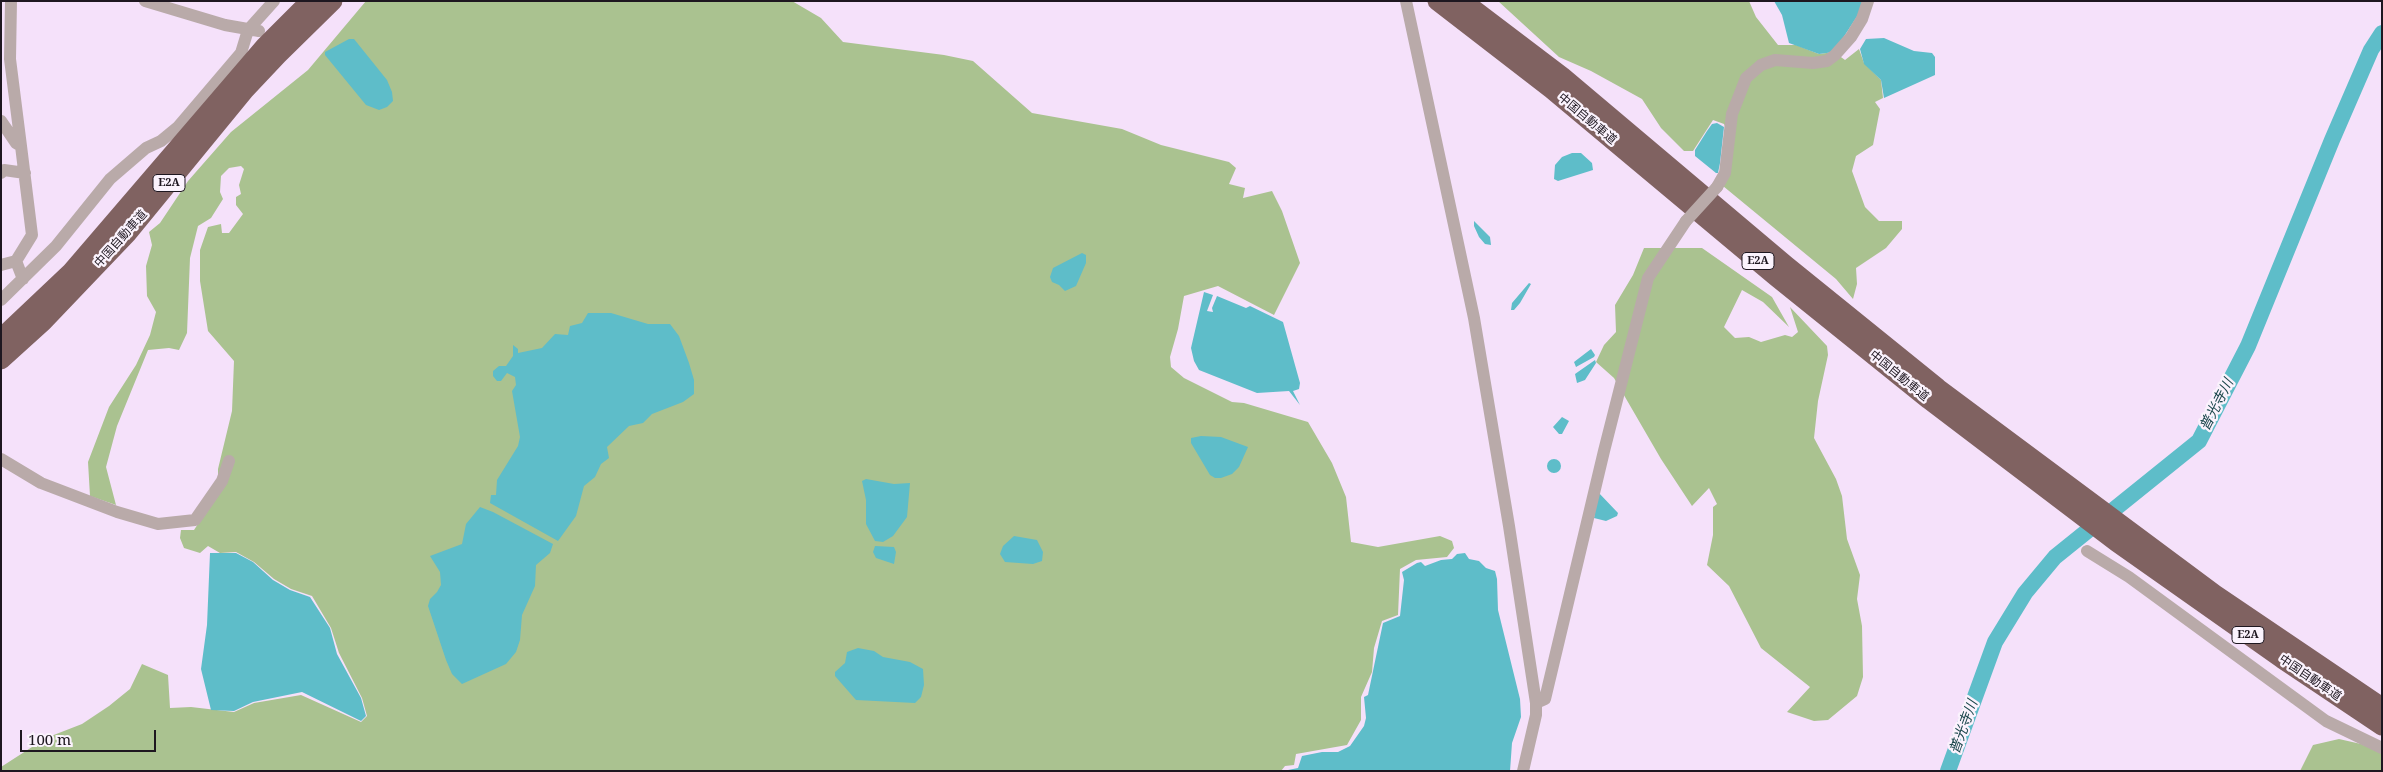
<!DOCTYPE html>
<html>
<head>
<meta charset="utf-8">
<style>
	body { margin:0 }
	#map { position:relative; width:2383px; height:772px; overflow:hidden; background:#f5e1fa; font-family:"Noto Serif",serif }
	canvas { display:block }
	.frame { position:absolute; inset:0; border:2px solid #1e1720; pointer-events:none }
	.scale { position:absolute; left:20px; top:730px; width:136px; height:22px; box-sizing:border-box; border:2px solid #1e1720; border-top:0; padding-left:6px; font-size:15px; line-height:18px; white-space:nowrap; color:#1e1720; -webkit-text-stroke:4px #fbf3fd; paint-order:stroke }
</style>
</head>
<body>
<div id="map">
<canvas width="2383" height="772"></canvas>
<div class="frame"></div>
<div class="scale">100 m</div>
</div>
<script>
const context = document.querySelector('canvas').getContext('2d');
context.lineJoin = 'round';
function fillPath(path, color) { context.fillStyle = color; context.fill(path, 'evenodd'); }
const poly = rows => new Path2D(rows.map(r => 'M' + r).join(''));
function strokePath(path, color, width, dash) { context.strokeStyle = color; context.lineWidth = width; context.lineCap = dash ? 'butt' : 'round'; context.setLineDash(dash || []); context.stroke(path); }
function write(font, color, halo, rows, align = 'center') {
  context.font = font + ' "Noto Serif","Noto Sans JP",serif'; context.lineWidth = 4.5; context.setLineDash([]); context.textBaseline = 'middle'; context.strokeStyle = halo; context.fillStyle = color; for (const [text, x, y, turn = 0] of rows) {
    context.save(); context.translate(x, y); context.rotate((+turn || 0) * Math.PI / 180); context.textAlign = isNaN(turn) ? turn : align; if (halo) context.strokeText(text, 0, 0); context.fillText(text, 0, 0); context.restore();
  }
}
const green = poly([
	[366,1,792,1,821,18,843,42,944,55,973,61,1032,113,1122,129,1161,145,1229,162,1236,168,1229,184,1245,188,1243,198,1272,191,1282,211,1300,263,1274,315,1218,286,1184,296,1178,329,1170,357,1171,367,1184,378,1232,402,1244,403,1308,422,1332,463,1346,497,1351,542,1378,547,1440,536,1452,541,1454,548,1447,557,1416,560,1400,569,1398,615,1382,621,1374,648,1372,672,1361,697,1361,720,1347,745,1296,754,1294,765,1285,766,1281,771,1,771,1,767,46,738,82,724,109,706,130,689,142,664,168,675,170,708,191,707,234,712,254,703,301,695,361,722,367,716,362,698,339,653,331,628,312,596,291,589,274,579,254,562,236,552,220,553,208,546,200,553,184,548,180,538,181,530,194,530,218,493,218,469,232,411,234,361,208,331,200,281,200,250,208,227,221,224,222,233,229,233,243,214,236,205,236,197,241,194,239,185,244,169,241,166,229,168,221,176,220,192,223,199,211,218,198,226,190,258,187,333,179,350,169,348,148,350,117,426,106,467,116,505,90,496,88,462,109,407,136,365,150,335,156,312,147,296,146,266,152,245,149,232,160,223,188,181,231,132,308,70],
	[1498,1,1749,1,1756,17,1778,45,1796,45,1819,54,1834,52,1845,60,1859,49,1864,63,1881,80,1883,98,1875,102,1880,109,1873,145,1856,156,1852,171,1865,207,1879,221,1902,221,1902,229,1886,248,1856,268,1857,284,1853,299,1836,279,1723,186,1733,145,1724,124,1713,120,1693,151,1684,151,1661,128,1642,99,1591,71,1559,57],
	[1644,248,1702,248,1772,297,1789,327,1763,302,1742,290,1724,327,1735,338,1749,337,1761,342,1785,335,1792,337,1798,332,1790,307,1827,346,1828,355,1818,401,1814,438,1836,479,1842,496,1847,539,1860,575,1857,599,1862,626,1863,677,1857,696,1828,720,1814,721,1787,712,1810,687,1761,648,1729,586,1707,565,1713,535,1713,507,1717,504,1709,488,1692,506,1661,459,1614,378,1596,362,1604,345,1616,332,1615,305,1633,275],
	[2339,739,2361,744,2382,753,2382,771,2300,771,2313,745]
]);
const water = poly([
	[1774,1,1867,1,1834,52,1819,54,1789,43,1782,15],
	[1884,38,1914,51,1932,53,1935,57,1935,75,1884,98,1881,80,1864,64,1860,49,1866,39],
	[349,39,354,39,387,80,392,92,393,101,387,107,379,110,366,105,325,55,325,52],
	[1717,123,1724,127,1720,163,1718,173,1716,173,1695,156,1695,150,1707,131,1712,124],
	[1572,153,1581,153,1592,163,1593,170,1558,181,1554,179,1555,165,1562,157],
	[1474,221,1490,237,1491,245,1485,244,1479,237,1474,226],
	[1082,253,1086,255,1086,263,1076,286,1065,291,1059,285,1052,282,1050,277,1053,268],
	[1529,283,1531,284,1520,303,1514,310,1511,310,1512,303],
	[1204,292,1213,295,1207,311,1213,312,1212,308,1217,296,1246,308,1250,306,1283,322,1300,383,1299,389,1293,391,1300,405,1289,391,1257,393,1199,370,1194,361,1191,348],
	[588,313,611,313,648,324,670,324,679,336,689,363,694,380,694,394,683,402,652,414,643,423,629,426,607,447,609,458,601,464,595,477,584,486,576,516,558,541,490,503,491,495,496,495,497,480,518,446,520,437,512,391,516,385,515,377,507,373,501,381,497,381,493,376,493,371,499,366,506,366,513,356,513,345,518,349,518,353,542,348,555,334,568,335,570,326,582,323],
	[1591,349,1595,355,1594,357,1576,367,1574,362],
	[1595,360,1596,363,1585,380,1577,383,1575,374],
	[1562,417,1569,421,1562,434,1559,434,1553,427],
	[1201,436,1221,437,1248,447,1239,467,1232,474,1221,478,1215,478,1210,475,1191,443,1191,438],
	'1547 466a7 7 0 1 1 14 0a7 7 0 1 1-14 0Z',
	[866,479,894,484,910,483,907,517,893,536,883,542,875,541,866,524,866,500,862,481],
	[1598,492,1618,513,1617,516,1606,521,1594,518],
	[480,507,493,512,553,544,550,553,536,565,535,586,522,615,520,640,516,652,506,664,462,684,452,674,446,660,428,606,430,599,437,592,441,585,440,572,430,556,462,544,466,524],
	[1014,536,1037,540,1043,552,1042,561,1033,564,1005,562,1000,554,1003,546],
	[875,546,894,547,896,552,894,564,876,558,873,552],
	[210,553,236,553,253,562,273,580,290,590,310,597,330,628,337,654,361,698,366,716,361,721,302,692,253,702,234,711,211,710,201,669,207,625],
	[1465,553,1469,559,1479,561,1486,568,1495,571,1497,579,1498,610,1520,699,1521,717,1512,743,1510,771,1283,771,1298,768,1302,756,1322,752,1338,752,1350,746,1364,726,1366,718,1364,697,1368,695,1383,623,1400,616,1404,580,1402,572,1417,563,1421,562,1425,566,1441,560,1452,559,1457,554],
	[858,648,874,651,883,657,910,662,923,669,924,685,921,697,915,703,856,700,835,676,835,672,845,663,847,652]
]);
const river = poly([
	[1948,771,1995,642,2025,593,2055,557,2199,441,2248,346,2332,140,2371,50,2382,33]
]);
const minor = poly([
	[11,1,10,59,21,146],
	[145,1,225,25,259,31],
	[1406,1,1474,318,1509,526,1536,703,1536,715,1523,771],
	[1,121,16,143,21,146,32,235,16,261],
	[1,173,4,170,25,173],
	[1717,187,1725,173,1732,114,1746,78,1761,65,1775,60,1813,63,1827,61,1835,55,1851,37,1862,19,1868,1],
	[1,265,16,261,23,279],
	[1,300,56,246,110,179,146,148,161,141,178,127,241,53,248,30,274,1],
	[1,459,41,483,117,512,158,524,195,520,222,481,229,461],
	[2087,551,2129,577,2326,721,2382,748],
	[1536,703,1545,699,1604,451,1648,278,1686,221]
]);
const highway = poly([
	[1437,1,1551,89,1776,277,1929,400,2116,542,2282,659,2382,726],
	[1463,1,1562,76,1786,265,1938,388,2215,594,2382,707],
	[1,338,71,272,265,46,310,1],
	[1,360,43,322,127,234,245,90,278,55,333,1]
]);
const minorBridge = poly([
	[1686,221,1717,187]
]);
const shields = [
	[169,183,32],
	[1758,261,32],
	[2248,635,32]
];
const shieldNames = [
	["E2A",169,183],
	["E2A",1758,261],
	["E2A",2248,635]
];
const streetNames = [
	["中国自動車道",1587,119,40],
	["中国自動車道",121,239,-48],
	["中国自動車道",1899,376,39],
	["中国自動車道",2310,678,34]
];
const waterNames = [
	["普光寺川",2217,405,-63],
	["普光寺川",1964,727,-70]
];
fillPath(green, '#aac290');
fillPath(water, '#5ebdc9');
strokePath(river, '#5ebdc9', 16);
strokePath(minor, '#b9aaa9', 12);
strokePath(highway, '#806261', 19);
strokePath(minorBridge, '#b9aaa9', 12);
for (const [x, y, w] of shields) { const box = new Path2D(); box.roundRect(x - w / 2, y - 8.5, w, 17, 4); context.fillStyle = '#fbf3fd'; context.fill(box); strokePath(box, '#1e1720', 1); }
write('bold 11px', '#1e1720', null, shieldNames);
write('12px', '#1e1720', '#fbf3fd', streetNames);
write('italic 14px', '#1a464b', '#fbf3fd', waterNames);
</script>
</body>
</html>
